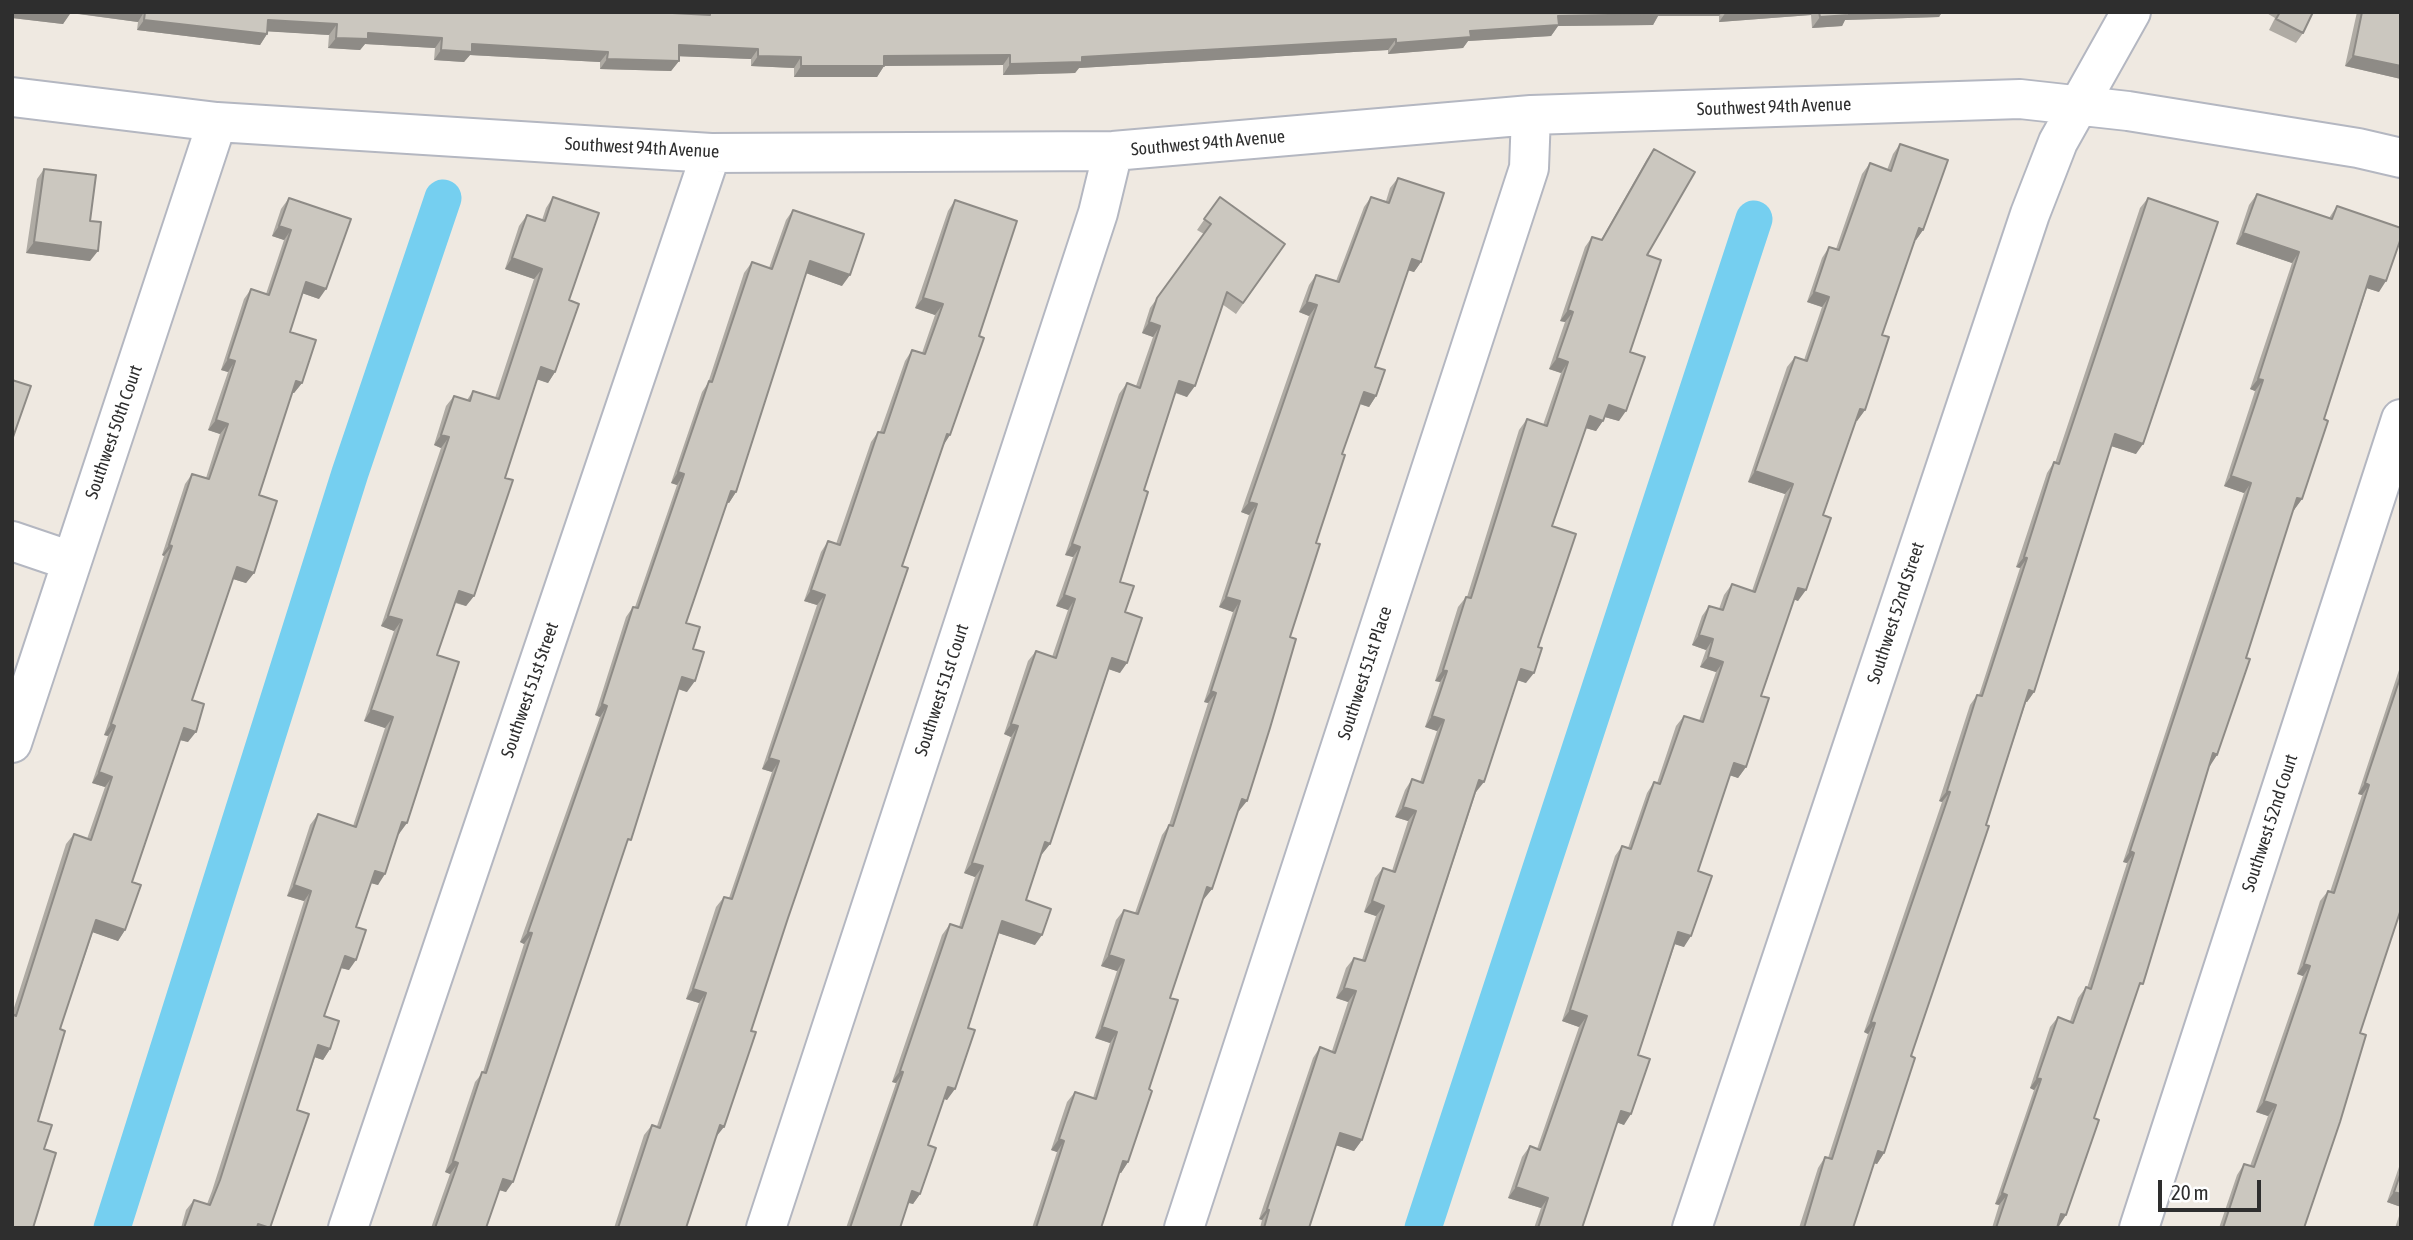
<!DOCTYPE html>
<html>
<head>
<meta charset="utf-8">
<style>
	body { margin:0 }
	#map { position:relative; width:2413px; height:1240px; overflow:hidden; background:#efe9e1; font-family:"Asap Condensed",sans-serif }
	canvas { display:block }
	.frame { position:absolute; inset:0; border:14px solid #2e2e2e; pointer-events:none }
	.scale { position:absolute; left:2158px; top:1180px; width:103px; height:32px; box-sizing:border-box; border:4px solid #2e2e2e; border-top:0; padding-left:9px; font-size:21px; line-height:24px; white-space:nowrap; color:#2e2e2e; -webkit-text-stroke:5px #fff; paint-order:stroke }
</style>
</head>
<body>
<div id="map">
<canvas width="2413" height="1240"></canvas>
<div class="frame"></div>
<div class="scale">20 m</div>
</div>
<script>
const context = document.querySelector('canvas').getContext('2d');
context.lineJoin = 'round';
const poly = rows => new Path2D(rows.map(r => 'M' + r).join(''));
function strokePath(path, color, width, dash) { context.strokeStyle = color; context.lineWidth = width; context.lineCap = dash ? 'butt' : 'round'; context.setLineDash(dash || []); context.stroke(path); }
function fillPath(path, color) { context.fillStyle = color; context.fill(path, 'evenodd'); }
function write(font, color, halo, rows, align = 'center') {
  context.font = font + ' "Asap Condensed",sans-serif'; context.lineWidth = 6; context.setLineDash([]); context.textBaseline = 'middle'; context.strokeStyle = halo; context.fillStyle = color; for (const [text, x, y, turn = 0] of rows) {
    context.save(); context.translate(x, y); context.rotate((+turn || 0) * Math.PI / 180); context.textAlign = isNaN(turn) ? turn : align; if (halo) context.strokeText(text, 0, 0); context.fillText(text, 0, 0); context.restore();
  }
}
const canal = poly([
	[112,1228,350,473,443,198],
	[1423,1228,1754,219]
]);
const street = poly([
	[12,97,217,122,711,153,1113,151,1531,115,2020,99,2128,111,2358,148,2401,158],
	[12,541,71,561],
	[12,743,217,122],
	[348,1228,711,153],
	[766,1228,1098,213,1113,151],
	[1184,1228,1529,168,1531,115],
	[1692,1228,2030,214,2058,142,2131,12],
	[2139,1228,2401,419]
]);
const wall = poly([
	[12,12,654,12,703,14,703,12,1942,12,1939,17,1845,20,1842,26,1812,28,1811,15,1719,22,1719,16,1658,16,1653,25,1558,26,1551,36,1468,41,1463,48,1388,54,1388,50,1079,68,1075,73,1003,75,1003,65,884,66,877,77,794,77,794,68,751,66,751,59,679,56,679,61,671,71,600,69,600,62,470,55,464,62,434,60,435,48,365,44,360,50,328,48,329,35,267,31,267,34,260,45,137,30,138,22,70,13,63,24,12,18],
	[2265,12,2313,12,2303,33,2296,43,2269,30,2275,18],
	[2357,12,2401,12,2401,79,2345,66],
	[1900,144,1923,230,1916,240,1915,240,1882,335,1865,410,1857,421,1856,421,1823,515,1798,601,1794,599,1761,696,1746,767,1738,778,1730,775,1698,871,1684,947,1675,944,1638,1055,1624,1125,1617,1122,1582,1228,1534,1228,1541,1208,1508,1198,1522,1157,1530,1146,1537,1149,1579,1027,1562,1021,1615,856,1622,846,1628,848,1647,793,1654,782,1657,783,1676,726,1684,716,1699,721,1716,672,1700,667,1706,650,1692,645,1702,616,1709,606,1719,609,1724,595,1732,584,1752,591,1785,494,1748,482,1787,367,1795,357,1804,360,1822,307,1807,302,1822,258,1829,247,1836,249,1862,174,1870,163,1887,170,1893,154],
	[1654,149,1647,255,1630,352,1619,421,1605,417,1596,431,1586,428,1552,526,1526,683,1517,680,1476,792,1362,1140,1354,1151,1336,1145,1309,1228,1260,1228,1262,1220,1259,1219,1313,1058,1320,1047,1332,1051,1348,1002,1336,998,1346,968,1354,958,1362,960,1376,916,1364,912,1375,878,1383,868,1392,871,1408,821,1395,817,1405,790,1412,779,1420,782,1437,731,1425,727,1440,682,1435,681,1458,607,1466,597,1467,597,1519,430,1527,419,1543,425,1561,373,1549,369,1565,322,1560,321,1585,247,1592,237,1601,240,1647,159],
	[44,169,90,221,90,261,26,253,37,179],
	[1398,178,1421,262,1414,272,1408,270,1375,367,1376,396,1369,407,1360,404,1342,454,1316,543,1239,811,1238,811,1212,889,1203,899,1170,998,1149,1089,1128,1162,1121,1173,1119,1172,1101,1228,1032,1228,1057,1152,1051,1150,1067,1102,1075,1092,1093,1098,1110,1043,1095,1038,1117,971,1101,966,1116,920,1124,910,1135,913,1162,835,1169,825,1208,703,1204,702,1233,612,1219,607,1249,515,1241,512,1309,316,1299,312,1309,285,1316,275,1336,281,1364,207,1371,197,1386,201,1390,188],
	[2257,194,2329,218,2337,206,2379,292,2367,288,2324,419,2302,499,2294,510,2293,510,2246,658,2217,755,2209,765,2136,994,2094,1118,2059,1226,2057,1225,2057,1228,1992,1228,1999,1205,1995,1204,2034,1090,2030,1088,2050,1027,2058,1017,2070,1021,2078,998,2086,987,2087,988,2127,863,2123,862,2244,493,2224,486,2255,391,2250,389,2292,263,2236,244,2249,205],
	[553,197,569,300,555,372,548,383,537,379,505,478,474,596,466,606,455,603,437,655,399,834,398,833,378,885,371,883,356,927,349,970,341,968,324,1016,330,1049,323,1060,315,1057,297,1110,270,1228,181,1228,186,1210,194,1200,207,1204,212,1191,304,901,287,896,310,825,318,814,353,826,385,728,364,721,394,631,381,626,441,448,434,445,446,406,454,396,467,400,473,391,495,398,534,279,505,269,519,226,527,215,542,220,546,208],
	[1220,197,1285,244,1236,314,1222,304,1187,397,1175,393,1144,490,1120,582,1125,612,1120,673,1109,669,1050,844,1042,854,1041,854,1026,900,1035,945,999,933,968,1028,947,1100,944,1099,928,1145,920,1194,913,1204,908,1203,900,1228,846,1228,896,1083,892,1082,942,935,950,924,959,927,975,877,964,873,1011,737,1004,734,1028,661,1036,651,1052,657,1068,610,1056,606,1073,557,1065,555,1119,394,1127,383,1136,386,1153,337,1142,333,1150,308,1204,234,1197,230],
	[289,198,319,299,302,293,290,332,302,383,294,393,292,393,259,495,254,573,246,583,233,579,192,700,188,742,180,740,132,882,125,930,118,941,93,932,60,1029,38,1121,44,1149,33,1228,12,1014,66,844,74,834,87,839,105,787,92,783,108,736,104,735,164,556,162,555,185,484,192,474,206,478,220,434,208,430,228,372,221,370,244,299,251,289,266,294,284,240,272,236,281,209],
	[2148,198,2136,454,2111,446,2034,692,2027,702,2026,702,1911,1056,1884,1153,1877,1164,1874,1163,1853,1228,1799,1228,1818,1168,1825,1157,1828,1158,1868,1034,1864,1032,1942,802,1939,801,1970,705,1977,695,1979,695,2020,568,2016,567,2047,473,2054,462,2055,463,2140,208],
	[955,200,943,446,902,566,686,1228,614,1228,644,1135,652,1125,657,1126,699,1003,686,999,716,907,724,897,729,898,772,772,762,769,817,605,804,601,821,552,828,541,836,544,871,442,878,432,880,432,905,361,912,350,922,353,935,315,915,308,948,211],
	[793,210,842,286,806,273,736,492,729,503,727,502,686,623,693,649,687,692,678,689,506,1192,499,1190,486,1228,431,1228,450,1174,445,1172,475,1082,483,1072,524,944,520,942,600,717,595,715,626,617,633,607,635,607,677,485,671,483,702,392,708,383,744,273,752,262,769,268,786,220],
	[2401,664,2401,909,2360,1033,2304,1228,2219,1228,2237,1175,2244,1164,2250,1166,2268,1116,2256,1112,2303,976,2297,974,2320,901,2328,891,2330,892,2362,795,2358,794],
	[2401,1161,2401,1207,2387,1202],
	[2401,1210,2401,1228,2395,1228]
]);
const shadedWall = poly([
	[12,12,57,12,70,14,63,24,12,18],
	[65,12,144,12,138,22],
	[1655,12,1722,12,1719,16,1658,16,1653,25,1558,26,1551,36,1468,41,1463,48,1388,54,1396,43,1558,16],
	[1726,12,1813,12,1811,15,1719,22],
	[1847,12,1942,12,1939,17,1845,20,1842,26,1812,28,1820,17],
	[144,20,267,34,260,45,137,30],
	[268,20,337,24,329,35,261,31],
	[368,33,442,38,435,48,365,44,360,50,328,48,336,38],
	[1396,39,1388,50,1079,68,1075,73,1003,75,1010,64,1082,57],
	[472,44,608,52,600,62,470,55,464,62,434,60,441,50],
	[679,45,758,49,751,59,672,56],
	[1010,55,1003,65,877,66,884,56],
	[758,56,801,57,794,68,751,66],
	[2353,56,2401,66,2401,79,2345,66],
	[607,59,679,61,671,71,600,69],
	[801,66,884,66,877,77,794,77],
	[279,226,291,230,284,240,272,236],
	[1919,228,1923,230,1916,240,1911,239],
	[2243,233,2299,252,2292,263,2236,244],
	[34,242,98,251,90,261,26,253],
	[512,258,542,269,534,279,505,269],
	[1412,259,1421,262,1414,272,1404,269],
	[810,261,850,275,842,286,803,272],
	[2370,276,2386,281,2379,292,2363,287],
	[306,282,326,289,319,299,299,292],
	[1814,292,1829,297,1822,307,1807,302],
	[923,298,943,304,935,315,915,308],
	[1307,302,1317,305,1309,316,1299,312],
	[1568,310,1573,312,1565,322,1560,321],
	[1149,322,1160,326,1153,337,1142,333],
	[1557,358,1568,362,1561,373,1549,369],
	[228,359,235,361,228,372,221,370],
	[541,367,555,372,548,383,533,378],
	[2258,379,2263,380,2255,391,2250,389],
	[296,381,302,383,294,393,289,392],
	[1179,381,1195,386,1187,397,1172,391],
	[1364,392,1376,396,1369,407,1357,403],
	[1609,405,1626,411,1619,421,1601,416],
	[1860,409,1865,410,1857,421,1852,419],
	[1590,416,1603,421,1596,431,1582,427],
	[216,420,228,424,220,434,208,430],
	[947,434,950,435,943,446],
	[2115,434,2143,444,2136,454,2108,445],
	[441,435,449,437,441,448,434,445],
	[1755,471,1793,484,1785,494,1748,482],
	[678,472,684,474,677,485,671,483],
	[2231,476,2251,483,2244,493,2224,486],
	[731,491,736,492,729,503,724,501],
	[2297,498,2302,499,2294,510,2290,508],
	[1249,502,1257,504,1249,515,1241,512],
	[1072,544,1080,547,1073,557,1065,555],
	[169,545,172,546,164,556,162,555],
	[2024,557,2027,558,2020,568,2016,567],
	[237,567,254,573,246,583,230,578],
	[1798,588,1806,590,1798,601,1790,598],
	[811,590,825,595,817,605,804,601],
	[459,591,474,596,466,606,452,601],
	[1064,595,1075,599,1068,610,1056,606],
	[1226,597,1240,601,1233,612,1219,607],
	[388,616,402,620,394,631,381,626],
	[1699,635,1713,639,1706,650,1692,645],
	[1708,657,1723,662,1716,672,1700,667],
	[1112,658,1127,663,1120,673,1105,668],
	[1521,669,1534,673,1526,683,1514,679],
	[1443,670,1447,671,1440,682,1435,681],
	[682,677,695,681,687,692,675,688],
	[2029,690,2034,692,2027,702,2022,701],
	[1211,691,1216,693,1208,703,1204,702],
	[602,704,607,706,600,717,595,715],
	[371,710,393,717,385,728,364,721],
	[1432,716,1444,720,1437,731,1425,727],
	[111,724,115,726,108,736,104,735],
	[1011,724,1018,726,1011,737,1004,734],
	[184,728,196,732,188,742,176,739],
	[2213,753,2217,755,2210,766,2205,764],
	[769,758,779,761,772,772,762,769],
	[1734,763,1746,767,1738,778,1726,774],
	[99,772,112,777,105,787,92,783],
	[1479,780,1484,782,1476,792,1472,791],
	[2365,783,2369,785,2362,795,2358,794],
	[1947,791,1950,792,1942,802,1939,801],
	[1242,799,1247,801,1239,811,1234,810],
	[1403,807,1416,811,1408,821,1395,817],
	[402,822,407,823,399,834,395,832],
	[1045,842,1050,844,1042,854,1037,853],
	[2130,851,2134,853,2127,863,2123,862],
	[972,863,983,866,975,877,964,873],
	[375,871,385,874,378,885,367,882],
	[294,885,311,891,304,901,287,896],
	[1207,887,1212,889,1204,899,1200,898],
	[1372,901,1384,906,1376,916,1364,912],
	[96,920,125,930,118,941,89,931],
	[1002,921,1042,935,1035,945,995,932],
	[528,932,532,933,524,944,520,942],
	[1678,932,1691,936,1684,947,1671,943],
	[1109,955,1124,960,1117,971,1101,966],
	[345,956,356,960,349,970,337,967],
	[2304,964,2310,966,2303,976,2297,974],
	[1344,988,1356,991,1348,1002,1336,998],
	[693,989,706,993,699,1003,686,999],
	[1570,1010,1587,1016,1579,1027,1562,1021],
	[1871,1022,1875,1023,1868,1034,1864,1032],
	[1102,1027,1117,1032,1110,1043,1095,1038],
	[318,1045,330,1049,323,1060,311,1056],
	[900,1071,903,1072,896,1083,892,1082],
	[2037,1078,2041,1079,2034,1090,2030,1088],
	[948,1087,955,1089,947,1100,940,1097],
	[2264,1101,2276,1105,2268,1116,2256,1112],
	[1621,1111,1631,1114,1624,1125,1613,1121],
	[720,1125,724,1127,716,1137],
	[1340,1133,1362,1140,1354,1151,1332,1144],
	[1059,1139,1064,1141,1057,1152,1051,1150],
	[1878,1151,1884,1153,1877,1164,1870,1162],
	[453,1161,458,1163,450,1174,445,1172],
	[1123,1161,1128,1162,1121,1173,1116,1171],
	[503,1179,513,1182,506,1192,496,1189],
	[1516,1187,1548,1198,1541,1208,1508,1198],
	[912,1191,920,1194,913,1204,904,1201],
	[2394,1192,2401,1194,2401,1207,2387,1202],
	[2002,1193,2007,1195,1999,1205,1995,1204],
	[1267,1209,1269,1210,1262,1220,1259,1219],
	[2061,1214,2066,1215,2059,1226,2054,1224]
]);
const building = poly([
	[145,12,654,12,710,15,710,12,1660,12,1660,14,1558,16,1559,25,1470,31,1471,37,1396,43,1396,39,1082,57,1082,62,1010,64,1010,55,884,56,884,66,801,66,801,57,758,56,758,49,679,45,679,61,607,59,608,52,472,44,472,52,441,50,442,38,368,33,368,39,336,38,337,24,268,20,267,34,144,20,145,12],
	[1819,12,1849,12,1849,15,1820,17,1819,12],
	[2280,12,2313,12,2303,33,2276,19,2280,12],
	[2362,12,2401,12,2401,66,2353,56,2362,12],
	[1900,144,1948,160,1923,230,1919,228,1882,335,1889,337,1865,410,1860,409,1823,515,1831,518,1806,590,1798,588,1761,696,1769,698,1746,767,1734,763,1698,871,1712,876,1691,936,1678,932,1638,1055,1650,1059,1631,1114,1621,1111,1582,1228,1538,1228,1548,1198,1516,1187,1530,1146,1540,1150,1587,1016,1570,1010,1622,846,1631,849,1654,782,1660,784,1684,716,1703,722,1723,662,1708,657,1713,639,1699,635,1709,606,1723,610,1732,584,1755,592,1793,484,1755,471,1795,357,1807,361,1829,297,1814,292,1829,247,1839,250,1870,163,1891,171,1900,144],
	[1654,149,1695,172,1647,255,1661,260,1630,352,1645,357,1626,411,1609,405,1603,421,1590,416,1552,526,1576,534,1538,647,1542,648,1534,673,1521,669,1484,782,1479,780,1362,1140,1340,1133,1309,1228,1264,1228,1269,1210,1267,1209,1320,1047,1335,1053,1356,991,1344,988,1354,958,1365,961,1384,906,1372,901,1383,868,1395,872,1416,811,1403,807,1412,779,1423,783,1444,720,1432,716,1447,671,1443,670,1466,597,1471,598,1527,419,1547,426,1568,362,1557,358,1573,312,1568,310,1592,237,1602,240,1654,149],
	[44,169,96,175,90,221,101,222,98,251,34,242,44,169],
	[1398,178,1444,193,1421,262,1412,259,1375,367,1385,370,1376,396,1364,392,1342,454,1345,455,1316,543,1320,544,1290,637,1296,639,1270,728,1247,801,1242,799,1212,889,1207,887,1170,998,1178,1000,1149,1089,1152,1091,1128,1162,1123,1161,1101,1228,1036,1228,1064,1141,1059,1139,1075,1092,1096,1099,1117,1032,1102,1027,1124,960,1109,955,1124,910,1138,914,1169,825,1173,826,1216,693,1211,691,1240,601,1226,597,1257,504,1249,502,1317,305,1307,302,1316,275,1339,282,1371,197,1389,203,1398,178],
	[2257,194,2332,219,2337,206,2401,228,2401,238,2386,281,2370,276,2324,419,2328,421,2302,499,2297,498,2246,658,2250,659,2217,755,2213,753,2143,984,2140,983,2094,1118,2099,1120,2066,1215,2061,1214,2057,1228,1996,1228,2007,1195,2002,1193,2041,1079,2037,1078,2058,1017,2073,1023,2086,987,2091,989,2134,853,2130,851,2251,483,2231,476,2263,380,2258,379,2299,252,2243,233,2257,194],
	[553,197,599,213,569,300,579,304,555,372,541,367,505,478,513,480,474,596,459,591,437,655,459,662,407,823,402,822,385,874,375,871,356,927,366,930,356,960,345,956,324,1016,339,1021,330,1049,318,1045,297,1110,309,1114,270,1228,258,1224,257,1228,184,1228,194,1200,210,1205,220,1180,311,891,294,885,318,814,356,827,393,717,371,710,402,620,388,616,449,437,441,435,454,396,470,401,473,391,499,399,542,269,512,258,527,215,545,221,553,197],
	[1220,197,1285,244,1243,303,1227,292,1195,386,1179,381,1144,490,1148,492,1120,582,1134,586,1125,612,1142,618,1127,663,1112,658,1050,844,1045,842,1026,900,1051,909,1042,935,1002,921,968,1028,975,1030,955,1089,948,1087,928,1145,936,1148,920,1194,912,1191,900,1228,850,1228,903,1072,900,1071,950,924,962,928,983,866,972,863,1018,726,1011,724,1036,651,1056,658,1075,599,1064,595,1080,547,1072,544,1127,383,1140,388,1160,326,1149,322,1157,298,1211,224,1204,219,1220,197],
	[289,198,351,219,326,289,306,282,290,332,316,340,302,383,296,381,259,495,277,501,254,573,237,567,192,700,204,704,196,732,184,728,132,882,141,885,125,930,96,920,60,1029,65,1031,38,1121,52,1125,44,1149,56,1153,33,1228,12,1228,12,1014,16,1016,74,834,91,840,112,777,99,772,115,726,111,724,172,546,169,545,192,474,209,479,228,424,216,420,235,361,228,359,251,289,269,295,291,230,279,226,289,198],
	[2148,198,2218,222,2143,444,2115,434,2034,692,2029,690,1986,825,1989,826,1911,1056,1915,1058,1884,1153,1878,1151,1853,1228,1804,1228,1825,1157,1832,1159,1875,1023,1871,1022,1950,792,1947,791,1977,695,1982,696,2027,558,2024,557,2054,462,2059,464,2148,198],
	[955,200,1017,221,979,336,984,338,950,435,947,434,902,566,908,568,788,918,751,1031,756,1032,724,1127,720,1125,686,1228,618,1228,652,1125,660,1128,706,993,693,989,724,897,732,899,779,761,769,758,825,595,811,590,828,541,840,545,878,432,884,433,912,350,925,354,943,304,923,298,955,200],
	[793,210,864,234,850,275,810,261,736,492,731,491,686,623,700,627,693,649,704,652,695,681,682,677,631,840,628,839,513,1182,503,1179,486,1228,435,1228,458,1163,453,1161,482,1072,486,1073,532,933,528,932,607,706,602,704,633,607,638,608,684,474,678,472,709,381,712,382,752,262,772,269,793,210],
	[12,380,31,386,12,440,12,380],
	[2401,675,2401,909,2360,1033,2366,1035,2340,1122,2304,1228,2223,1228,2244,1164,2254,1167,2276,1105,2264,1101,2310,966,2304,964,2328,891,2334,893,2369,785,2365,783,2401,675],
	[2401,1172,2401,1194,2394,1192,2401,1172]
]);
const streetNames = [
	["Southwest 94th Avenue",1774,107,-2],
	["Southwest 94th Avenue",1208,143,-5],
	["Southwest 94th Avenue",642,148,3],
	["Southwest 50th Court",114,432,-71],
	["Southwest 52nd Street",1896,613,-72],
	["Southwest 51st Place",1365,673,-72],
	["Southwest 51st Street",530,690,-71],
	["Southwest 51st Court",942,690,-72],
	["Southwest 52nd Court",2270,823,-72]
];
strokePath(canal, '#75cff0', 37);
strokePath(street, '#b4b7c1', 42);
strokePath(street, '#fff', 38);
fillPath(wall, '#afaba4');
fillPath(shadedWall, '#8e8b86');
fillPath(building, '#cbc7bf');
strokePath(building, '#8e8b86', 2);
write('18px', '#2e2e2e', '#fff', streetNames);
</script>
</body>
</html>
